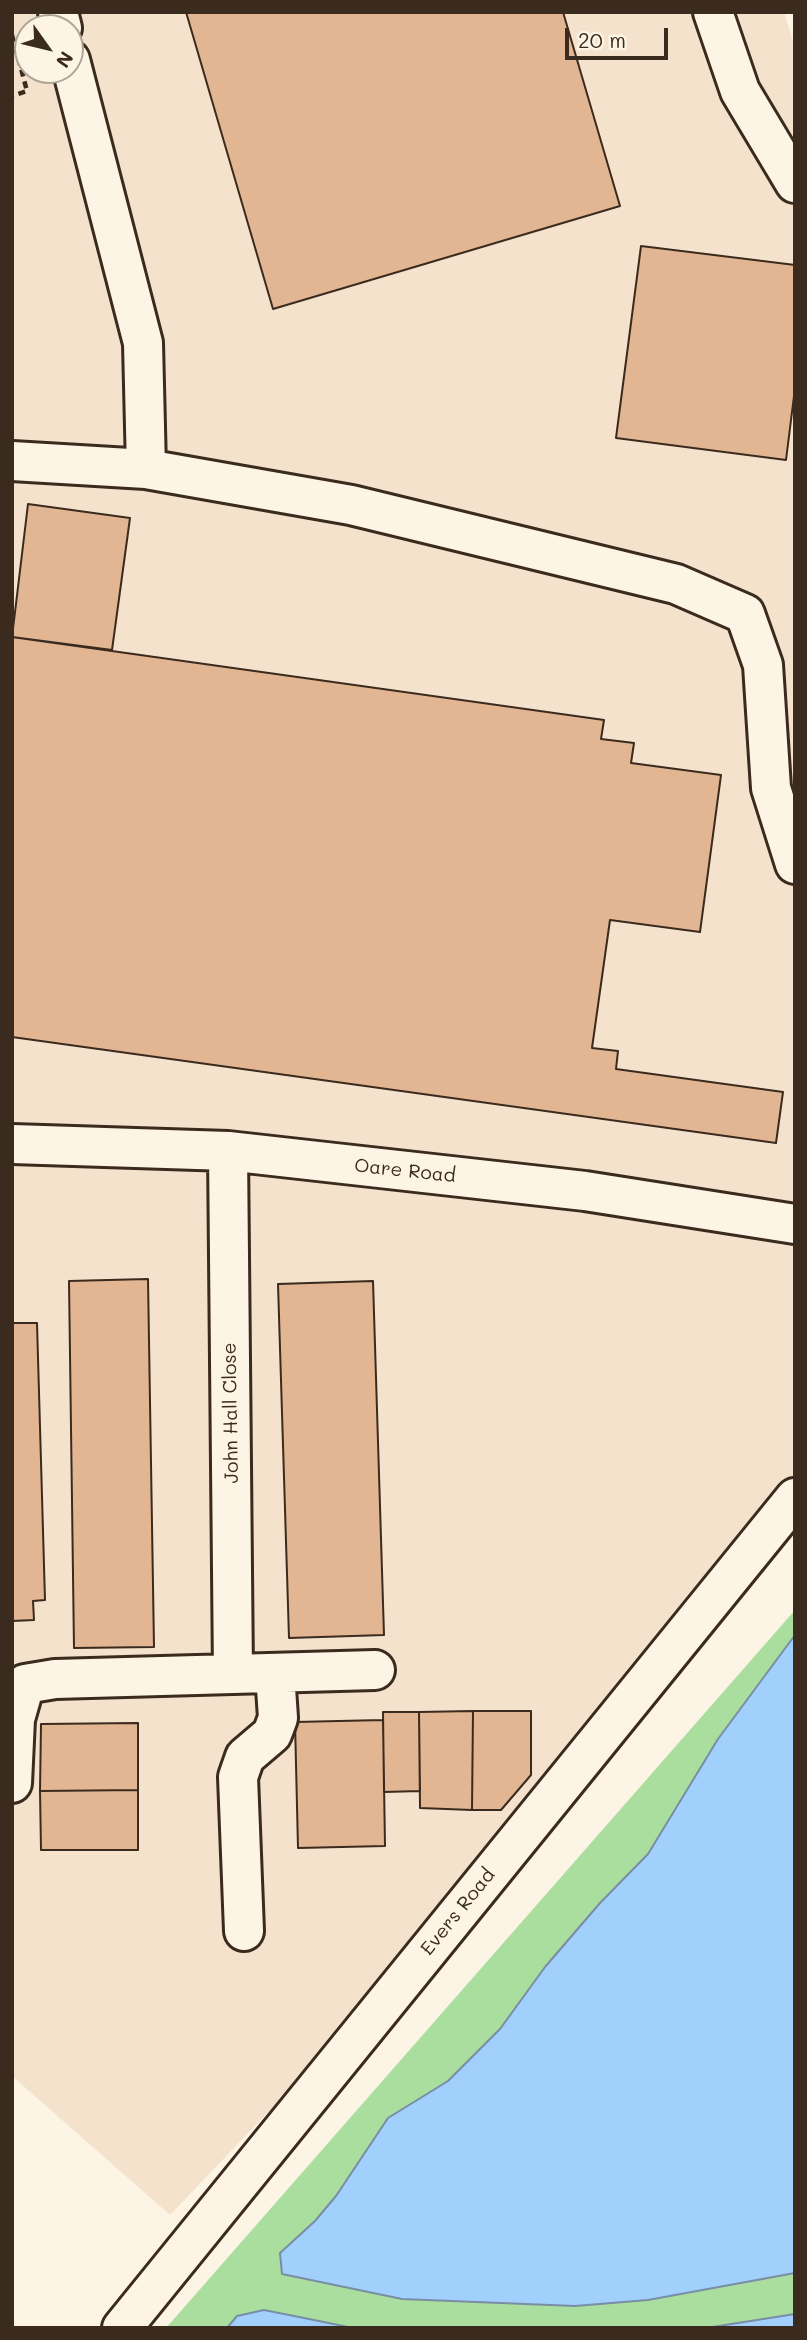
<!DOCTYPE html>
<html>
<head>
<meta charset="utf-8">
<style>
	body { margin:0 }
	#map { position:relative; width:807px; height:2340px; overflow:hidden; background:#fcf5e5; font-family:Mali,sans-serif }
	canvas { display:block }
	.frame { position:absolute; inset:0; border:14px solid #3b2a1e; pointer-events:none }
	.north { position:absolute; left:14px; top:14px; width:70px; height:70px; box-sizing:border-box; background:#fcf5e5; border:2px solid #afa495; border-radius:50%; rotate:124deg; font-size:19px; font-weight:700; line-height:28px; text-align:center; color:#3b2a1e }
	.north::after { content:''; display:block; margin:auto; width:24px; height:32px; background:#3b2a1e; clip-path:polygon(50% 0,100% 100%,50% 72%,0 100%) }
	.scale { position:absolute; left:565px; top:28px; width:103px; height:32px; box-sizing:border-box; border:4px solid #3b2a1e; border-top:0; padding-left:9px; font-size:21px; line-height:24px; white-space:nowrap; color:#3b2a1e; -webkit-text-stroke:5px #fcf5e5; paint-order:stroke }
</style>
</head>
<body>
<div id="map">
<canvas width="807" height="2340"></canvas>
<div class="frame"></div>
<div class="north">N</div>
<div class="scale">20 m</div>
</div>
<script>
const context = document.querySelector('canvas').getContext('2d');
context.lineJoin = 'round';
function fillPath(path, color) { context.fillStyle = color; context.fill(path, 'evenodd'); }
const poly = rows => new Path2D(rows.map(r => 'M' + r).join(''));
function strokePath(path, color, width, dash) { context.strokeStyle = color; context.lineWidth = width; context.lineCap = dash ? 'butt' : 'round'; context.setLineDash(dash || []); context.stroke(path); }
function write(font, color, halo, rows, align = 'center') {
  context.font = font + ' Mali,sans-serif'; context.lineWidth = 7; context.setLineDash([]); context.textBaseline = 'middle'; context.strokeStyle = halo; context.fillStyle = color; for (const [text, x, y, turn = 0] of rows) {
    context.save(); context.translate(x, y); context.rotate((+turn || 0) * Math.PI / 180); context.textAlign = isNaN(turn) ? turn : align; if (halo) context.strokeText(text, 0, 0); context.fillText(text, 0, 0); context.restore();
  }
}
const built = poly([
	[12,12,784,12,795,48,795,1480,334,2043,170,2215,12,2076],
	[28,28,70,28,70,70,28,70]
]);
const green = poly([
	[795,1610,795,2328,166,2328]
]);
const water = poly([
	[795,1635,795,2273,648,2300,575,2306,402,2299,282,2274,280,2253,315,2221,336,2196,388,2118,448,2081,500,2029,545,1967,600,1903,648,1854,718,1739,795,1635],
	[264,2310,314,2320,353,2328,227,2328,237,2316,264,2310],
	[795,2314,795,2328,706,2328,795,2314]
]);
const building = poly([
	[186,12,563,12,620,206,273,309,186,12],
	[641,246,795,265,795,388,786,460,616,438,641,246],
	[28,504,130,518,112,650,12,637,28,504],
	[12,637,604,720,601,739,634,743,631,763,721,775,700,932,610,920,592,1048,618,1051,616,1069,783,1092,776,1143,12,1037,12,637],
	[148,1279,154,1647,74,1648,69,1281,148,1279],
	[373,1281,384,1635,289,1638,278,1284,373,1281],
	[12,1323,37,1323,45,1600,33,1601,34,1620,12,1621,12,1323],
	[473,1711,472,1810,420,1808,419,1712,473,1711],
	[473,1711,531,1711,531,1775,501,1810,472,1810,473,1711],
	[383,1712,419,1712,420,1791,384,1792,383,1712],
	[383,1720,385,1846,298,1848,295,1722,383,1720],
	[138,1723,138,1790,40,1791,41,1724,138,1723],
	[138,1790,138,1850,41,1850,40,1791,138,1790]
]);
const path = poly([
	[12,35,27,91,12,96]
]);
const minor = poly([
	[58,12,62,28],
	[713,12,740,91,795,183],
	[70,60,143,343,146,469,351,505,676,584,745,614,763,665,771,788,795,864],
	[12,461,146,469],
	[12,1144,228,1151,585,1191,795,1224],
	[228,1151,233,1674],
	[12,1783,15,1719,25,1684,55,1679,375,1670],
	[244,1931,238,1777,245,1757,272,1734,278,1718,275,1673],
	[122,2328,795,1498]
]);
const streetNames = [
	["Oare Road",405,1171,6],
	["John Hall Close",231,1413,-91],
	["Evers Road",458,1912,-51]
];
fillPath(built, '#f4e2cc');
fillPath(green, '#aade9f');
fillPath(water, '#a2d0fd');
strokePath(water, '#798ea4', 2);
fillPath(building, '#e2b692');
strokePath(building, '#3b2a1e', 2);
strokePath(minor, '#3b2a1e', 44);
strokePath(path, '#3b2a1e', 4.5, [7, 5]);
strokePath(minor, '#fcf5e5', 38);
write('19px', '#3b2a1e', '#fcf5e5', streetNames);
</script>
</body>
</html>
